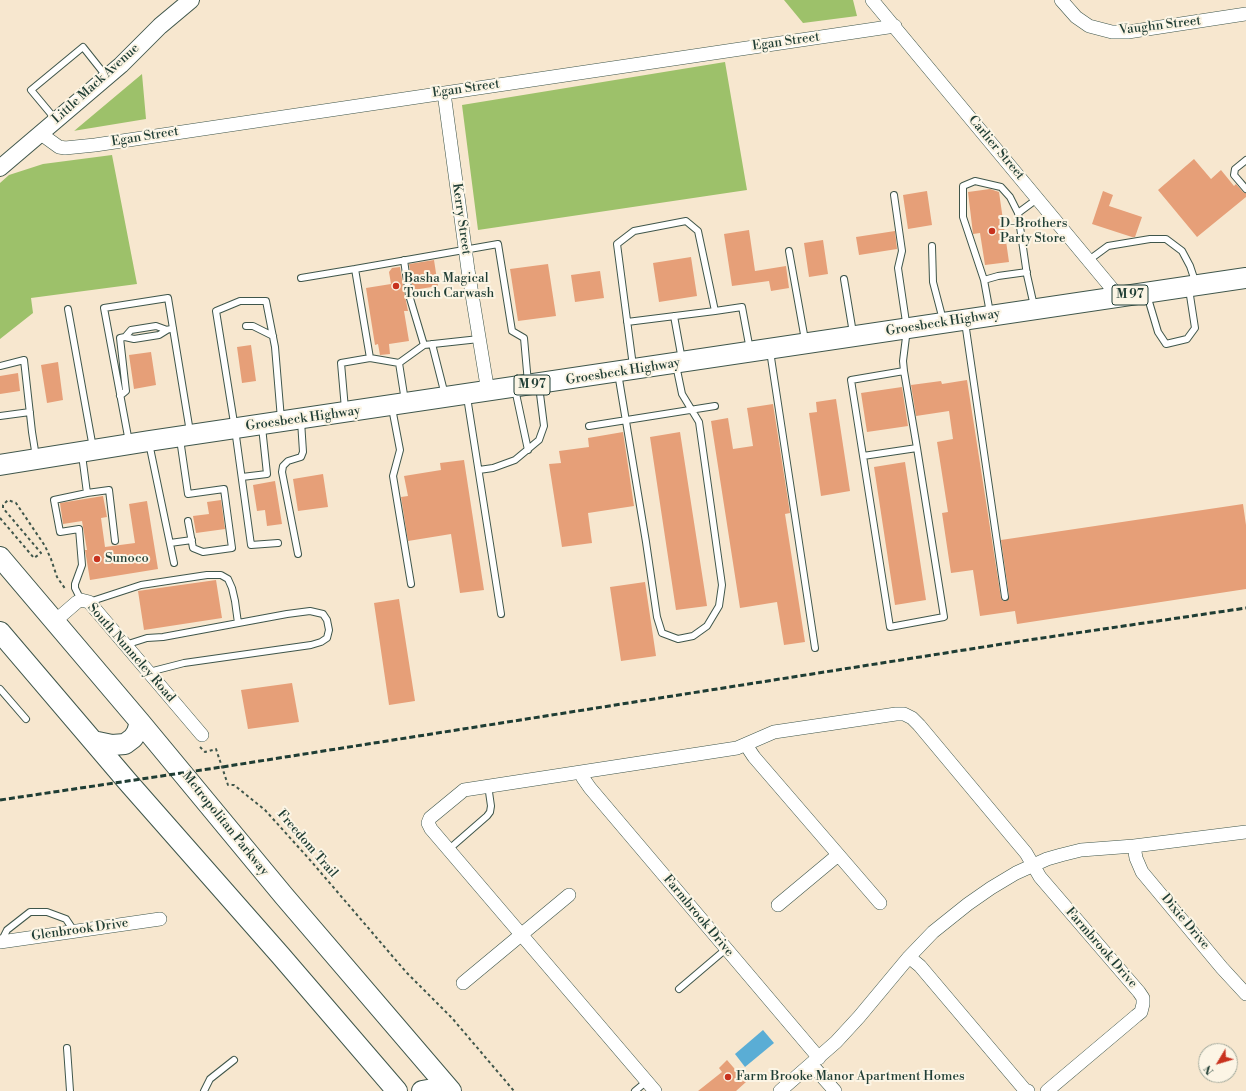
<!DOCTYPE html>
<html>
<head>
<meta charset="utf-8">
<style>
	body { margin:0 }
	#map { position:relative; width:1246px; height:1091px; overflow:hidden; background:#f7e7cf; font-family:"Libre Bodoni",serif }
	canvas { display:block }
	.north { position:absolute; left:1198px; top:1043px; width:40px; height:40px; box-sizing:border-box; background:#fcf5e5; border:1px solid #a4ab9e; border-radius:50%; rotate:232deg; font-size:11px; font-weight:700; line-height:16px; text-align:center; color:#1f3d34 }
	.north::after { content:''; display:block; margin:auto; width:14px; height:18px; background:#c8321e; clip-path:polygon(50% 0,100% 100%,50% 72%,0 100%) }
</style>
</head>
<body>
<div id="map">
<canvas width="1246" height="1091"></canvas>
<div class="north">N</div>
</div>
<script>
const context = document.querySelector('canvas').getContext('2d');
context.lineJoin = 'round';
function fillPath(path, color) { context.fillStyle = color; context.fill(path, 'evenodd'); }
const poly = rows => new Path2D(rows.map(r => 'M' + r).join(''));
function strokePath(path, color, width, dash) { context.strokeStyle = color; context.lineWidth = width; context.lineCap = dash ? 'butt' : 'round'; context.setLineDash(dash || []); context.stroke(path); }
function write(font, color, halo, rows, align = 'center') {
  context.font = font + ' "Libre Bodoni",serif'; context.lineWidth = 4; context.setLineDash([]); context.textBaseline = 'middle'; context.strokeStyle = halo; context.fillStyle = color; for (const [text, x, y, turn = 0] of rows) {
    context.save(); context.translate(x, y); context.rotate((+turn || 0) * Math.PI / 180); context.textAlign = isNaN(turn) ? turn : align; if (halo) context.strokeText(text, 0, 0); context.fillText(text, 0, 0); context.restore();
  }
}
const green = poly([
	[784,0,853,0,857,16,803,23],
	[725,62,747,190,478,230,462,105],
	[142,74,146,119,73,131,74,131],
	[112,155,137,284,31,298,33,313,0,339,0,183,9,175,43,164]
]);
const water = poly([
	[763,1030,774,1043,745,1067,735,1054]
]);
const building = poly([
	[1194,159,1211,179,1221,170,1234,186,1236,184,1243,192,1246,193,1246,197,1197,237,1158,190],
	[990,189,999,192,1009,262,985,265,980,233,973,234,968,192],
	[927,191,932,225,908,229,903,195],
	[1103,191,1113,195,1109,206,1142,217,1135,237,1132,237,1092,224],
	[749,230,755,271,786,266,789,288,771,291,769,281,732,286,724,234],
	[895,231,897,249,859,255,856,237],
	[823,240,828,274,809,277,804,243],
	[691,257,697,296,659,302,653,263],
	[434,260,438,286,413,290,409,264],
	[548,264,556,316,518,321,510,269],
	[400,267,405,296,408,311,404,311,409,341,389,344,390,354,380,355,378,344,375,345,366,288,391,284,389,272,392,268],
	[600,271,604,298,575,302,571,275],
	[251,345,256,381,242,383,237,347],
	[151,352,156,385,134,389,129,355],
	[58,362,63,400,47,403,41,365],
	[18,373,20,391,0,394,0,376],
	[967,380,1001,598,1003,601,1007,601,1009,596,1001,540,1243,504,1246,525,1246,589,1017,624,1015,611,980,616,973,570,951,573,942,513,948,512,937,442,953,439,949,411,916,416,911,385,941,381,942,384],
	[902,387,908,426,867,432,861,393],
	[836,399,850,491,821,496,809,413,817,412,816,402],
	[773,404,790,513,785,514,805,642,784,645,777,602,740,608,711,421,728,418,733,449,753,446,747,408],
	[623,432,634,506,588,513,592,543,562,547,549,464,561,463,559,451,589,447,588,438],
	[680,432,707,606,676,610,650,437],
	[464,460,484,590,460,593,451,534,408,541,401,497,408,496,404,476,441,470,440,463],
	[905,462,926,600,895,605,874,467],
	[323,474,328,507,298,511,293,479],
	[275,481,282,524,267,526,265,510,257,511,253,485],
	[103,496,107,517,101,518,105,547,135,543,129,504,147,501,158,569,90,580,85,550,87,550,82,521,63,524,60,503],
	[221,500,225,529,196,533,193,516,209,514,207,502],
	[216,580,222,618,144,630,138,591],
	[645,582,656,656,621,661,610,587],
	[399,599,415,701,389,705,374,603],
	[292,683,299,722,248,729,241,690],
	[727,1060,746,1082,736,1091,698,1091,722,1072,719,1068]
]);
const path = poly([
	[0,518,34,558,41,553,3,508,3,505,8,500,16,503,45,546,51,559,57,577,66,590],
	[200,747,205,752,216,749,228,785,234,785,265,810,310,860,406,972,452,1018,514,1091]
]);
const service = poly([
	[56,120,31,90,83,47,106,76],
	[1246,160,1235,169,1234,175,1246,189],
	[894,195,902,251,898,268,907,329,903,361,904,371,917,448,944,617,890,627,851,380,904,371],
	[1018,213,1037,199],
	[932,246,933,282,943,320],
	[789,251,805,340],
	[404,260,409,295,424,345],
	[1089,260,1108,246,1150,239,1166,239,1182,251,1190,266,1196,284],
	[355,269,498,244,512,331,524,338,528,383],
	[301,278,355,269,370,358,341,363,345,409],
	[844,279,853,333],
	[984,280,998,276,1027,272],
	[1147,295,1158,332,1166,344,1187,339,1195,328,1189,289],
	[68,309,93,448],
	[990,313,984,280,963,217,963,186,975,181,1001,187,1010,197,1018,213,1027,275,1034,306],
	[674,316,682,360],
	[627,322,715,311],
	[965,322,1005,597],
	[246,326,253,326,273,336],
	[125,337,134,339,159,335,167,330],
	[432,344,445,395],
	[770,351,815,648],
	[370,358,399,363,424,345,479,339],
	[399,363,405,401],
	[0,366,24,360,32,432,36,457],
	[633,366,617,244,634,231,686,221,698,231,715,311,742,307,750,350],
	[618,373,646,542,657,617,662,633,678,639,693,636,707,626,719,606,722,585,699,422,682,394,676,365],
	[515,389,528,450],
	[120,396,126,391,120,338,125,337,131,330,156,326,167,330,173,328],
	[467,397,501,614],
	[392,408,400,450,393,476,411,584],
	[0,416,30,412],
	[589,426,715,406],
	[180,439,188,494,224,489,232,548,203,552,193,548,188,521],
	[129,442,104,308,168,298,190,432],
	[149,443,174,563],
	[863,456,917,448],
	[479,470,493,468,515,460,539,440,544,426,539,386],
	[242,477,267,474,262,427],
	[87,493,109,490,115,541],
	[170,543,192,540],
	[278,543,251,545,235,429,216,311,240,301,266,301,275,347,281,419],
	[298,554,282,472,283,466,288,461,301,457,303,452,301,421],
	[81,600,75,588,75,584,82,565,79,529,60,532,54,500,87,493,82,455],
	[89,602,141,585,207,575,221,575,228,579,232,588,235,601,238,623],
	[125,645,147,638,163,637,287,614,310,611,323,614,327,620,329,630,327,638,321,642,311,645,184,663,149,672],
	[0,689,26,719],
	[448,850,487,816,490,812,491,806,488,785],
	[1,942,7,930,30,912,47,912,66,919,74,931],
	[679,989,726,949],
	[67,1048,70,1091],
	[204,1091,210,1079,234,1060],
	[635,1091,647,1081]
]);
const minor = poly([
	[872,0,1119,297],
	[1061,0,1076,17,1089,26,1112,32,1128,32,1246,14],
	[444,93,468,270,488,392],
	[41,134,59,147,65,148,95,145,895,26],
	[55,621,77,602,81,600,89,602,202,735],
	[746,745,754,757,880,903],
	[582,772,583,778,590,788,819,1058],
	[1134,846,1136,858,1142,872,1222,968,1246,994],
	[778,905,838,855],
	[0,942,160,919],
	[909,957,920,966,1025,1090,1028,1091],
	[463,983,569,895],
	[811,1064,835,1091],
	[655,1091,431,829,428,823,430,818,464,790,737,748,774,732,896,714,904,714,912,718,919,725,1026,853,1040,877,1139,992,1143,998,1143,1004,1141,1012,1136,1016,1047,1091],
	[780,1091,836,1042,859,1017,909,957,933,932,968,904,991,888,1016,873,1047,859,1061,855,1081,850,1134,846,1246,832]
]);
const tertiary = poly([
	[0,168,121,65,160,26,191,0]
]);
const primary = poly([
	[0,465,149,441,1246,278],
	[0,557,140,722,284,896,451,1091],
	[0,632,127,781,281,956,397,1091],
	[93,741,112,745,125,744,133,738,137,732,140,722],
	[422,1091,433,1089,448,1091]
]);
const rail = poly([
	[0,800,222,767,1015,642,1246,608]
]);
const markers = [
	[992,231,4,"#c8321e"],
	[396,286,4,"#c8321e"],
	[97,559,4,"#c8321e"],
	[728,1077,4,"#c8321e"]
];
const shields = [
	[1130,295,36],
	[532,385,36]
];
const shieldNames = [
	["M 97",1130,295],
	["M 97",532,385]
];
const streetNames = [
	["Vaughn Street",1160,26,-7],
	["Egan Street",786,42,-8],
	["Little Mack Avenue",96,84,-42],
	["Egan Street",466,89,-8],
	["Egan Street",145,137,-9],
	["Carlier Street",996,148,50],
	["Kerry Street",461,219,82],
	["Groesbeck Highway",943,323,-9],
	["Groesbeck Highway",623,372,-9],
	["Groesbeck Highway",303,419,-8],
	["South Nunneley Road",131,653,49],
	["Metropolitan Parkway",225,824,51],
	["Freedom Trail",307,844,49],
	["Farmbrook Drive",698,916,50],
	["Dixie Drive",1185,922,50],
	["Glenbrook Drive",80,930,-8],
	["Farmbrook Drive",1101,948,49]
];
const poiNames = [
	["D-Brothers",1000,224],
	["Party Store",1000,239],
	["Basha Magical",404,279],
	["Touch Carwash",404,294],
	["Sunoco",105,559],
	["Farm Brooke Manor Apartment Homes",736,1077]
];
fillPath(green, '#9dc16a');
fillPath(water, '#5aadd5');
fillPath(building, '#e69f78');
strokePath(service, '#3f564b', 8);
strokePath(minor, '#3f564b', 14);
strokePath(tertiary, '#3f564b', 18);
strokePath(primary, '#3f564b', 22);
strokePath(path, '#3f564b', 2, [3, 3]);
strokePath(service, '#fff', 6);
strokePath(minor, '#fff', 13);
strokePath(tertiary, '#fff', 16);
strokePath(primary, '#fff', 20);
strokePath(rail, '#1f3d34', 3, [6, 3]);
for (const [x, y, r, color] of markers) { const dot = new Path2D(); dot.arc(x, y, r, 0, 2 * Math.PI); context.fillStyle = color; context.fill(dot); strokePath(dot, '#fcf5e5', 1.5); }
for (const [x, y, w] of shields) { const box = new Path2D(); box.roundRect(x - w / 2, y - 10, w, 20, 3); context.fillStyle = '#fcf5e5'; context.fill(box); strokePath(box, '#1f3d34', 1); }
write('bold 12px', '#1f3d34', null, shieldNames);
write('13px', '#1f3d34', '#fcf5e5', streetNames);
write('13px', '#1f3d34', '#fcf5e5', poiNames, 'left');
</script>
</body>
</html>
